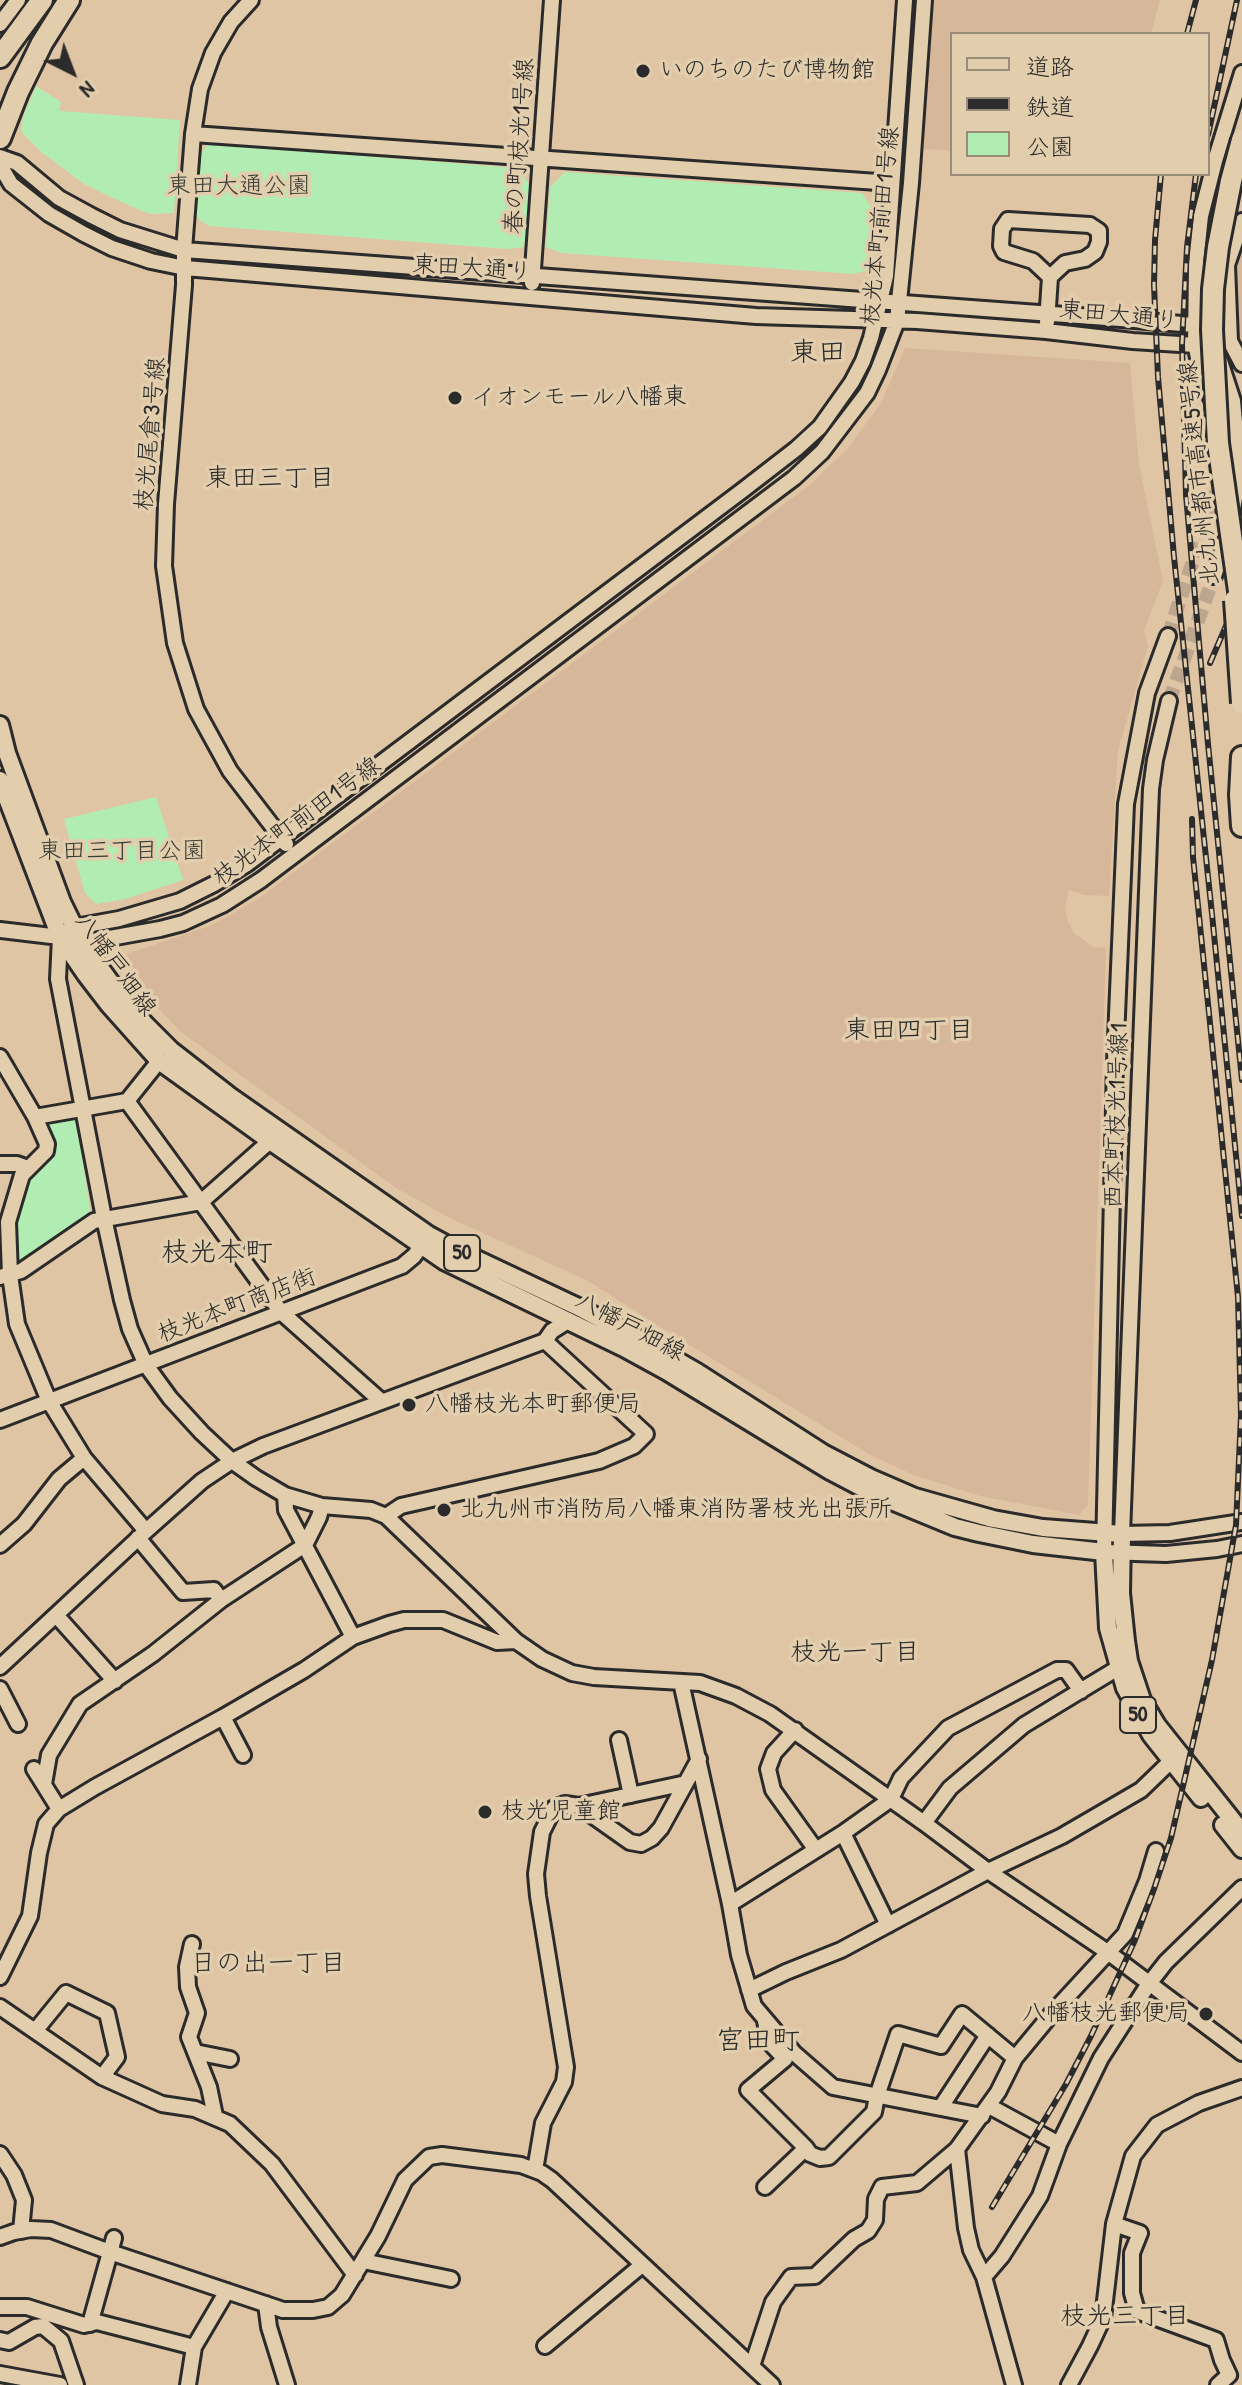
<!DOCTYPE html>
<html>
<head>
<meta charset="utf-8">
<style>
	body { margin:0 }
	#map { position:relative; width:1242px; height:2385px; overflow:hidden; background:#e0c5a5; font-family:"Patrick Hand","Klee One",sans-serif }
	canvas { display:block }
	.legend { position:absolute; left:950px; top:32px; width:260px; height:144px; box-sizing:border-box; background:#e2cdac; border:2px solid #998c78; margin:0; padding:10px 14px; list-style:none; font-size:24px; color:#2b2b2b }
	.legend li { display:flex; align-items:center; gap:16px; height:40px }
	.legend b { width:40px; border:2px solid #998c78 }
	.north { position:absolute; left:32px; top:32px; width:80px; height:80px; -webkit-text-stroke:6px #e2cdac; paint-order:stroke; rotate:138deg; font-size:22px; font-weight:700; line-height:32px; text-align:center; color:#2b2b2b }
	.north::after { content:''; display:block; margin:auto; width:28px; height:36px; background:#2b2b2b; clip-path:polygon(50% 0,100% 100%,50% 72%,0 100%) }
</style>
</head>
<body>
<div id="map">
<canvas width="1242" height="2385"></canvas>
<ul class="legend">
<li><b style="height:10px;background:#e2cdac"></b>道路</li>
<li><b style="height:10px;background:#2b2b2b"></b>鉄道</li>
<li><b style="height:22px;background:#b1edb2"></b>公園</li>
</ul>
<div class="north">N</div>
</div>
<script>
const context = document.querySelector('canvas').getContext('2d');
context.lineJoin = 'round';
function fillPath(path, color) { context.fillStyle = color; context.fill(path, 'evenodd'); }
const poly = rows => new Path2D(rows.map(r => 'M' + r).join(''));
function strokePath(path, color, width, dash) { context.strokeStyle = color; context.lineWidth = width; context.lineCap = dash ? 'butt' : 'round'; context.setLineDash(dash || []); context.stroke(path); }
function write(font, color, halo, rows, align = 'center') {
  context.font = font + ' "Patrick Hand","Klee One",sans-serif'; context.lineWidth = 7; context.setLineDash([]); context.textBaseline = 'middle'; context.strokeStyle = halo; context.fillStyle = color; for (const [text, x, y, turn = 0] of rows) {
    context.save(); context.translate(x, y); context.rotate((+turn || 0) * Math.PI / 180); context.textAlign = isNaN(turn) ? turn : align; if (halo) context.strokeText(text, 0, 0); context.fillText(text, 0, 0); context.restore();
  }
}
const built = poly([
	[930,0,1160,0,1151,34,952,34,952,151,915,148],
	[1242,210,1242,345,1229,299,1237,225],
	[905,348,1130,363,1139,464,1163,581,1144,631,1148,646,1118,751,1109,896,1084,895,1069,890,1065,908,1068,922,1074,933,1093,947,1106,948,1088,1505,1079,1515,980,1496,914,1475,872,1456,673,1335,588,1281,452,1219,396,1188,181,1032,148,998,127,954,212,925,258,899,811,484,849,447,881,403]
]);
const green = poly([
	[36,86,61,102,59,111,180,120,174,213,149,214,115,199,84,184,41,152,21,131,23,117],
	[208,144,516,168,530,185,524,247,507,249,210,226,202,222,195,215,198,158],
	[565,172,862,193,872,209,868,270,853,274,561,253,546,247,550,187],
	[156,797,183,880,125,899,96,904,85,893,64,819],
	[76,1117,91,1216,26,1263,18,1263,14,1260,13,1226,27,1177,53,1154,55,1147,48,1127,50,1122]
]);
const minorTunnel = poly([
	[1168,636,1216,492],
	[1169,701,1214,576]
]);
const minor = poly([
	[251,0,231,22,213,53,200,89,193,134,184,250,184,285,166,504,164,566,175,643,196,709,230,771,286,844],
	[0,24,18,0],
	[193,134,892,183],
	[0,157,17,163,59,198,92,216,120,230,184,250,1134,320,1194,325,1214,336],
	[0,165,11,184,49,214,84,234,112,248,151,261,185,268,756,316,917,321,1046,331,1133,341,1195,345,1214,336],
	[1242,221,1227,265,1230,341,1242,364],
	[532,283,552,0],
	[1047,322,1050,277,1065,263,1085,259,1095,252,1099,242,1099,231,1090,225,1008,220,1002,229,1001,246,1004,252,1033,261,1050,277],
	[1211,398,1200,368,1195,343,1196,263,1201,216,1215,161,1242,73],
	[1214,576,1229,529,1236,493,1238,454,1233,401,1220,361],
	[1168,636,1147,693,1126,804,1115,1062,1104,1552,1166,1554,1217,1549,1242,1544],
	[1169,701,1155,760,1151,789,1122,1534,1170,1533,1242,1522],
	[0,930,60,937,82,943,160,929,183,923,222,905,261,880,794,478,822,452,867,393,878,370,897,321,911,183,924,0],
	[67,932,75,927,119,919,180,901,214,884,247,864,743,490,796,449,820,427,852,382,863,361,871,338,886,276,905,0],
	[60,937,58,979,104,1218,122,1300,130,1329,146,1365,170,1398,202,1433,232,1461,256,1478,285,1495,322,1506,371,1510,386,1516,516,1641,542,1659,572,1673,594,1677,700,1683,736,1696,770,1714,924,1823,988,1871,1109,1953,1242,2053],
	[0,1057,35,1117,47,1144,46,1151,22,1175,8,1222,10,1275,17,1324,49,1401,84,1458,146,1531],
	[127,1101,159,1061],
	[35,1117,127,1101,281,1312,381,1401],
	[0,1164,17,1164,28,1168],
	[0,1277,21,1271,94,1221,201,1202,270,1141],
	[0,1420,402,1266,414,1256,427,1238],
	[285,1495,286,1510,353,1637],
	[386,1516,401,1506,599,1461,634,1446,646,1434,545,1341],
	[138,1538,183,1592,214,1590,221,1600],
	[0,1545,24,1524,59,1479,84,1458],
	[56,1615,115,1681],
	[0,1667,146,1531,202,1481,232,1461,263,1446,545,1341,552,1331,568,1321],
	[681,1682,730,1904,739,1955,754,2006,794,2053,833,2087,982,2116],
	[0,1689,18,1724],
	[223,1717,243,1755],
	[795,1730,774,1753,768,1769,773,1790,816,1850],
	[619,1740,631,1795],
	[34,1769,59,1809],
	[44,1784,49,1755,80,1704,153,1654,221,1600,305,1545,319,1517,322,1506],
	[579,1806,686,1783],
	[924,1823,950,1788,1024,1725,1118,1668],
	[843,1833,888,1925],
	[730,1904,843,1833,891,1799,901,1778,948,1728,1057,1670,1066,1670,1081,1691],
	[192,1944,187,1967,188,1987,197,2013,189,2037,209,2087,215,2116],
	[0,1977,30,1916,39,1853,46,1824,59,1809,95,1787,223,1717,304,1670,353,1637,389,1624,404,1620,443,1620,497,1642,516,1641],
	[749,1990,786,1972,841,1950,988,1871,1062,1836,1141,1790,1171,1761],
	[0,2007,102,2077,162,2104,195,2109,230,2124,272,2164,355,2275],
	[765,2021,769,2042,785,2059,748,2090,806,2148,765,2187],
	[35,2031,66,1993,107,2013,117,2057,102,2077],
	[195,2052,230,2059],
	[989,2106,1059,2144],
	[941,2107,988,2035],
	[806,2148,810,2154,820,2158,829,2157,874,2112,877,2096,898,2034,941,2046,962,2014,1015,2058],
	[957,2149,966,2228,971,2250,984,2277,1014,2385],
	[0,2154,14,2175,24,2200,21,2231],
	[535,2170,543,2123,564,2082,566,2067,538,1896,536,1874,542,1832,554,1808,565,1804,579,1806,630,1842,641,1844,652,1838,661,1828,699,1759],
	[1114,2224,1140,2233,1132,2253,1132,2293,1137,2311,1216,2340,1222,2360,1229,2375,1218,2385],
	[0,2237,14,2232,31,2229,51,2230,110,2252,283,2310,313,2310,328,2307,342,2295,378,2236,405,2180,429,2157,442,2155,521,2165,542,2173,552,2180,772,2385],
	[363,2261,451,2279],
	[984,2277,1002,2256,1040,2196,1059,2144,1101,2058,1148,1985,1166,1962,1242,1888],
	[266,2304,269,2327,287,2385],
	[0,2307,27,2307,84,2325,97,2322,194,2347],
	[90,2324,114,2238],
	[0,2340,9,2342,35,2327,43,2326,61,2341,76,2385],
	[545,2346,642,2265],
	[752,2366,773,2302,791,2277,815,2276,854,2239,868,2231,875,2220,876,2199,882,2187,917,2183,957,2149,998,2092,1015,2058,1054,2011,1125,1934,1147,1881,1156,1851],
	[0,2374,60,2385],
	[188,2385,194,2347,227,2291],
	[1069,2385,1090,2346,1103,2318,1114,2224,1133,2156,1157,2125,1199,2103,1242,2088]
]);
const major = poly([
	[0,725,7,753,62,902,82,943,125,1002,145,1024,171,1050,230,1096,429,1235,453,1248,578,1307,652,1346,697,1372,823,1453,871,1478,915,1497,993,1519,1043,1528,1122,1534,1121,1593,1126,1641,1129,1661,1142,1700,1157,1725,1242,1832],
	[0,780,60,937,86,975,109,1005,159,1061,270,1141,444,1261,624,1348,666,1371,830,1471,870,1492,955,1527,979,1533,1033,1544,1104,1552,1108,1628,1125,1688,1151,1735,1201,1798],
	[1223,1825,1242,1849]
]);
const highway = poly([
	[0,57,42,0],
	[0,138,18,92,42,43,69,0],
	[1242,757,1240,795,1242,826]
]);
const rail = poly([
	[1187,34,1196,0],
	[1208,135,1237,0],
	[1161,174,1155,240,1154,285,1158,377,1174,557,1212,914,1242,1216],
	[1196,174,1187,247,1182,344,1186,495,1208,744,1242,1080],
	[1210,663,1229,619,1242,597],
	[992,2207,1066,2084,1091,2036,1135,1940,1154,1889,1171,1838,1212,1660,1236,1525,1241,1415,1238,1297,1193,857,1192,819]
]);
const highwayBridge = poly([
	[1242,140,1231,181,1218,247,1213,289,1212,330,1218,443,1242,612],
	[1235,600,1242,703]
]);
const markers = [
	[643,71,8,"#2b2b2b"],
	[455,398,8,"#2b2b2b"],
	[409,1405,8,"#2b2b2b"],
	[444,1510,8,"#2b2b2b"],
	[485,1812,8,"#2b2b2b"],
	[1206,2014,8,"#2b2b2b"]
];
const shields = [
	[462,1253,36],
	[1138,1715,36]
];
const shieldNames = [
	["50",462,1253],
	["50",1138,1715]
];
const poiNames = [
	["いのちのたび博物館",659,71],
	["イオンモール八幡東",471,398],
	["八幡枝光本町郵便局",425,1405],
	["北九州市消防局八幡東消防署枝光出張所",460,1510],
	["枝光児童館",501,1812],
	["八幡枝光郵便局",1190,2014,"right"]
];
const streetNames = [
	["春の町枝光1号線",520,146,-86],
	["枝光本町前田1号線",881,226,-84],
	["東田大通り",472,269,4],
	["東田大通り",1119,316,6],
	["枝光尾倉3号線",151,434,-85],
	["北九州都市高速5号線",1200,473,-96],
	["枝光本町前田1号線",297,822,-36],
	["八幡戸畑線",115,965,54],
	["西本町枝光1号線1",1117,1116,-88],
	["枝光本町商店街",237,1306,-21],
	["八幡戸畑線",630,1327,28]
];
const parkNames = [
	["東田大通公園",239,187],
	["東田三丁目公園",122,852]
];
const neighbourhoodNames = [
	["東田三丁目",270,479],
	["東田四丁目",909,1031],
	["枝光一丁目",855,1653],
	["日の出一丁目",268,1964],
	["枝光三丁目",1125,2317]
];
const quarterNames = [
	["東田",818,354],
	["枝光本町",217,1254],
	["宮田町",758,2042]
];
fillPath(built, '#d7b799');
fillPath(green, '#b1edb2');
strokePath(minorTunnel, '#bca68d', 14, [14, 7]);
strokePath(minor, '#2b2b2b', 20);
strokePath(major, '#2b2b2b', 22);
strokePath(highway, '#2b2b2b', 26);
strokePath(minor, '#e2cdac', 14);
strokePath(major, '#e2cdac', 16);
strokePath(highway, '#e2cdac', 20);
strokePath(rail, '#2b2b2b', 6);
strokePath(rail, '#e2cdac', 3, [9]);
strokePath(highwayBridge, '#2b2b2b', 26, []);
strokePath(highwayBridge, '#e2cdac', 20);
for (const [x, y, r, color] of markers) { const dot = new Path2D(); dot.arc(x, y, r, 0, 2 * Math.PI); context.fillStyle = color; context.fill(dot); strokePath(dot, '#e2cdac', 3); }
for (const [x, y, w] of shields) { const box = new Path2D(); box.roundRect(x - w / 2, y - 18, w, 36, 6); context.fillStyle = '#e2cdac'; context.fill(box); strokePath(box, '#2b2b2b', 2); }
write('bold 22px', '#2b2b2b', null, shieldNames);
write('24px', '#2b2b2b', '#e2cdac', poiNames, 'left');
write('24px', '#2b2b2b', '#e2cdac', streetNames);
write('24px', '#383e38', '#e2cdac', parkNames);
write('26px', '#2b2b2b', '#e2cdac', neighbourhoodNames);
write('28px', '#2b2b2b', '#e2cdac', quarterNames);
</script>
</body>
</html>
